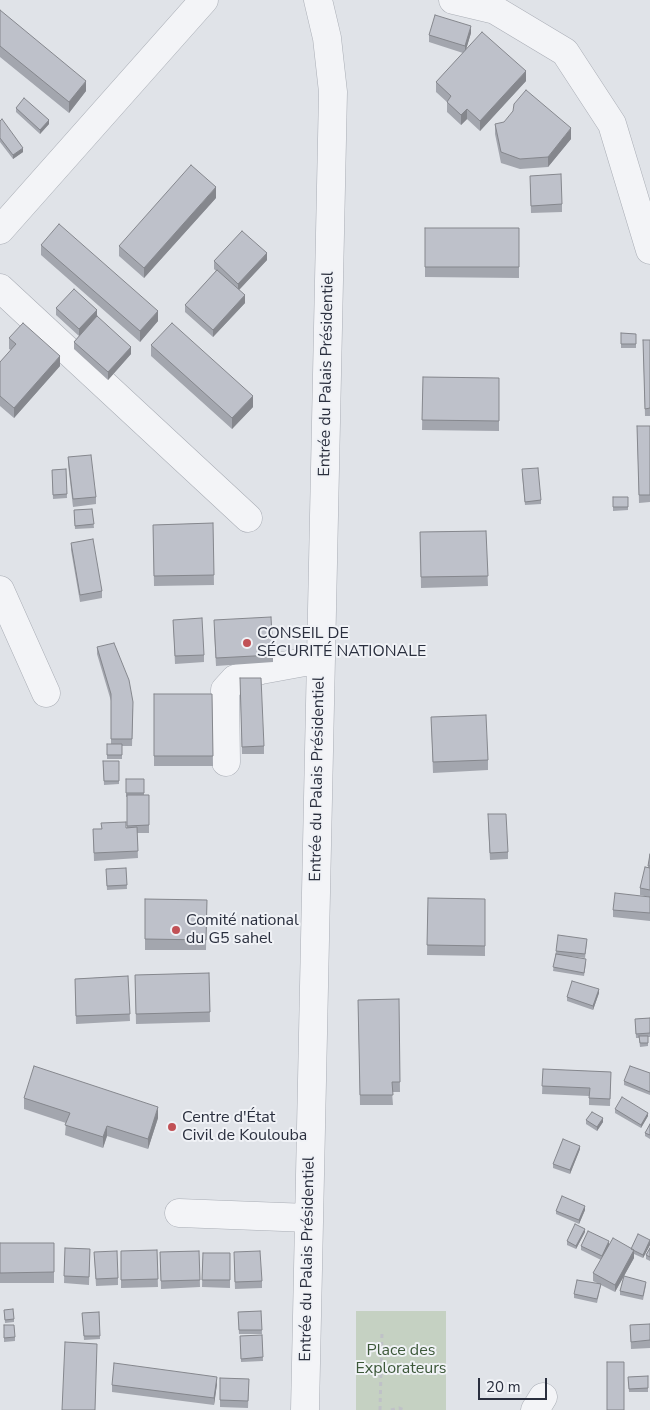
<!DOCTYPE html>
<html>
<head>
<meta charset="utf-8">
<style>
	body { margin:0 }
	#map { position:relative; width:650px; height:1410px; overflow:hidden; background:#e0e3e8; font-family:"Nunito Sans",sans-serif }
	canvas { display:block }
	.scale { position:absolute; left:478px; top:1378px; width:69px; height:22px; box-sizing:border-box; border:2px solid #2a2f3e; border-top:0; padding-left:6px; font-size:15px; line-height:18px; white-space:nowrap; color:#2a2f3e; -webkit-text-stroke:4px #f0f2f6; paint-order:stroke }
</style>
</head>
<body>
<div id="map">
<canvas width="650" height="1410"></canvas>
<div class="scale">20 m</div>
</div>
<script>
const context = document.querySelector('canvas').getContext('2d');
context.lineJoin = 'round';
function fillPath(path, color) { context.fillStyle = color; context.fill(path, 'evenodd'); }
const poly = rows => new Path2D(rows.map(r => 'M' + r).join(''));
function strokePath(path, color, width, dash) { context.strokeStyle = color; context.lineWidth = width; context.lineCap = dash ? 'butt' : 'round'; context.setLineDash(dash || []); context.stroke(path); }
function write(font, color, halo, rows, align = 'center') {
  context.font = font + ' "Nunito Sans",sans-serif'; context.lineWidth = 4; context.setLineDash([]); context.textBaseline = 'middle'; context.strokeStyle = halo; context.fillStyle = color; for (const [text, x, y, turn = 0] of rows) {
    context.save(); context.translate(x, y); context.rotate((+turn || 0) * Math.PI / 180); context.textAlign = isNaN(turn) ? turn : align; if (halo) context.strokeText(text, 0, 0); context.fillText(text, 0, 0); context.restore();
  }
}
const green = poly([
	[356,1311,446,1311,446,1410,356,1410]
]);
const path = poly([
	[380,1410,382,1332],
	[391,1410,399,1408,404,1410]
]);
const minor = poly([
	[453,0,495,10,565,52,612,124,650,250],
	[0,230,204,0],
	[0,288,248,518],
	[0,590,46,693],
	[226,762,225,690,235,679,261,670,321,659],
	[179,1213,309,1218],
	[305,1410,333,92,327,38,318,0],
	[535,1410,543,1397]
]);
const wall = poly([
	[0,10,86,91,69,113,0,57],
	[471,33,466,49,526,81,480,131,467,119,461,125,447,112,447,102,436,92,436,82,463,53,429,42,429,35],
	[16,108,49,124,40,134,16,112],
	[0,121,23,152,13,159,0,142],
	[495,124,571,139,548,167,520,169,501,163,495,134],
	[530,183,562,204,562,212,531,213],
	[216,198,144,278,119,256,119,246],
	[425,228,519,228,519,278,425,277],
	[41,245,158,321,140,342,41,255],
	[267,260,239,290,245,303,213,337,185,312,185,305,216,271,214,269,214,261],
	[56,308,97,316,131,354,108,380,74,349,74,342,79,336,56,315],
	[621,333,636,334,636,348,621,348],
	[9,338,60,366,14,418,0,406,0,362,11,350,9,349],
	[643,340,650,340,650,416,645,416],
	[151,345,253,407,232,429,151,356],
	[423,377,499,378,499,431,422,430],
	[637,426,650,426,650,502,639,503],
	[68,457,96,497,96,504,73,507,68,464],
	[66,469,67,498,53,499,52,470],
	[522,473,541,500,541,504,525,505],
	[613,497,628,497,628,510,613,511],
	[92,509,94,528,75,529,74,510],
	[213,523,214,585,154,586,153,525],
	[486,531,488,586,421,588,420,532],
	[71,543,102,591,102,598,80,602,71,550],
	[173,620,204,655,204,662,175,664],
	[214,628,273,655,273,662,216,666],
	[97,647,133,709,132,746,122,746,122,759,107,759,107,744,111,744,111,701,97,654],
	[240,678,264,746,264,754,242,754],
	[154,694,212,694,213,766,154,766],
	[431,717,488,760,488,770,433,773],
	[103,761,119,761,119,784,104,785],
	[126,779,144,779,144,795,149,795,149,833,137,833,138,858,94,861,93,829,127,828,127,797,126,797],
	[488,822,508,852,508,859,490,860],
	[650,854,650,921,613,917,613,910,649,897,640,895,640,888,648,868],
	[126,868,127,889,107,890,106,869],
	[428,898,485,899,485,956,427,955],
	[145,899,207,900,206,950,145,950],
	[587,942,585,958,569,956,586,963,584,976,553,971,556,951],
	[209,973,210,1022,136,1024,135,975],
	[128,976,130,1021,76,1024,75,979],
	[599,993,593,1010,567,1001,567,997],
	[399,999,400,1092,392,1092,393,1105,360,1105,358,1000],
	[650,1018,650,1037,648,1037,648,1046,640,1047,639,1038,636,1038,635,1019],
	[543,1069,611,1072,610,1106,589,1105,589,1096,542,1094],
	[650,1073,650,1095,624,1085,624,1081],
	[24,1098,158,1118,148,1149,107,1136,103,1148,65,1135,66,1123,24,1109],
	[615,1109,648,1116,641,1128,615,1113],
	[586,1120,603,1122,597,1131,586,1124],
	[650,1124,650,1139,645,1136,645,1133],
	[580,1149,570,1174,553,1168,553,1164],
	[585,1210,579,1224,556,1214,556,1211],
	[585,1232,576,1249,567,1245,567,1241],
	[650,1240,650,1245,643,1258,634,1254,634,1258,615,1292,601,1285,597,1303,574,1298,574,1294,599,1284,593,1281,593,1273,601,1260,581,1250,581,1246,609,1245,631,1249],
	[0,1243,54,1243,54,1283,0,1283],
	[65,1248,90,1249,89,1285,64,1283],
	[650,1248,650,1261,646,1259,646,1255],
	[157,1250,158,1287,121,1288,121,1251],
	[199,1251,200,1287,161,1289,160,1252],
	[94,1252,118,1278,118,1285,96,1286],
	[203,1253,230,1253,230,1288,202,1287],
	[234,1260,262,1281,262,1288,235,1289],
	[646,1285,643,1300,620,1295,620,1291],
	[4,1310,14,1319,14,1322,5,1323],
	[261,1311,262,1334,239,1334,238,1312],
	[99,1312,100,1339,84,1340,82,1313],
	[650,1324,650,1348,631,1349,630,1325],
	[4,1325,15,1337,15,1341,4,1342],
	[262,1335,263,1361,241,1362,240,1336],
	[648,1376,648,1392,629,1392,628,1377],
	[220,1378,249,1379,248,1408,220,1407],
	[217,1384,214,1405,112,1392,112,1385]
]);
const shadedWall = poly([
	[471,26,471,33,465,53,465,46],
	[526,71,526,81,480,131,480,121],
	[86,81,86,91,69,113,69,102],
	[467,109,467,119,461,125,461,115],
	[49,120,49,124,40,134,40,130],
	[571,128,571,139,548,167,548,157],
	[23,148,23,152,13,159,13,155],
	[216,187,216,198,144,278,144,268],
	[267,253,267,260,238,291,238,284],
	[245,295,245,303,213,337,213,330],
	[97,310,97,317,79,336,79,329],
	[158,311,158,321,140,342,140,331],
	[131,347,131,354,108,380,108,372],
	[60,356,60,366,14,418,14,408],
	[253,396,253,407,232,429,232,418],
	[599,989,599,993,593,1010,593,1006],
	[158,1107,158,1118,148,1149,148,1139],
	[648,1113,648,1116,641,1128,641,1125],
	[603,1118,603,1122,597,1131,597,1127],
	[107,1126,107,1136,103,1148,103,1137],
	[580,1146,580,1149,570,1174,570,1170],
	[585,1206,585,1210,579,1224,579,1220],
	[585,1229,585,1232,576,1249,576,1246],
	[609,1241,609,1245,602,1260,602,1256],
	[650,1241,650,1245,643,1258,643,1255],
	[634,1250,634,1258,615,1292,615,1285],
	[217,1377,217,1384,214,1405,214,1398]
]);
const building = poly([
	[0,10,86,81,69,102,0,46,0,10],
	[435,15,471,26,465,46,429,35,435,15],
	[482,32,526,71,480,121,467,109,461,115,447,102,451,96,436,82,482,32],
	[526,90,571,128,548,157,520,159,501,152,495,124,504,122,513,111,514,104,526,90],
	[24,98,49,120,40,130,16,108,24,98],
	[2,119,23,148,13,155,0,138,0,121,2,119],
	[191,165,216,187,144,268,119,246,191,165],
	[561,174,562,204,531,206,530,176,561,174],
	[59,224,158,311,140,331,41,245,59,224],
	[425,228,519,228,519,267,425,267,425,228],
	[242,231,267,253,238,284,214,261,242,231],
	[217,270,245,295,213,330,185,305,217,270],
	[74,289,97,310,79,329,56,308,74,289],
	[97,316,131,347,108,372,74,342,97,316],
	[23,323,60,356,14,408,0,396,0,362,16,344,9,338,23,323],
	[172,323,253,396,232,418,151,345,172,323],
	[621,333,636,334,636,344,621,344,621,333],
	[643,340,650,340,650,408,645,409,643,340],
	[423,377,499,378,499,421,422,420,423,377],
	[637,426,650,426,650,495,639,495,637,426],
	[91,455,96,497,73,499,68,457,91,455],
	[538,468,541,500,525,502,522,469,538,468],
	[66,469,67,494,53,495,52,470,66,469],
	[613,497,628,497,628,507,613,507,613,497],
	[92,509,94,524,75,526,74,510,92,509],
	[213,523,214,575,154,576,153,525,213,523],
	[486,531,488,576,421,577,420,532,486,531],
	[93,539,102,591,80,595,71,543,93,539],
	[271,617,273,655,216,658,214,620,271,617],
	[202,618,204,655,175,656,173,620,202,618],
	[114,643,129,680,133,702,132,739,111,739,111,694,97,647,114,643],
	[240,678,261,678,264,746,242,747,240,678],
	[154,694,212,694,213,756,154,756,154,694],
	[486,715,488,760,433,762,431,717,486,715],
	[107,744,122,744,122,755,107,755,107,744],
	[103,761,119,761,119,781,104,781,103,761],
	[126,779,144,779,144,793,126,793,126,779],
	[127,795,149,795,149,825,127,826,127,795],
	[488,814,506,814,508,852,490,853,488,814],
	[126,822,126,828,137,827,138,851,94,853,93,829,102,829,101,823,126,822],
	[650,854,650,866,648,866,650,854],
	[645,867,650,868,650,890,640,888,645,867],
	[126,868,127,885,107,886,106,869,126,868],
	[615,893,650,897,650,913,613,910,615,893],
	[428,898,485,899,485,946,427,945,428,898],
	[145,899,207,900,206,940,145,939,145,899],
	[558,935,587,939,585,954,556,951,558,935],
	[556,954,586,959,584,973,553,967,556,954],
	[209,973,210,1012,136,1014,135,975,209,973],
	[128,976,130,1014,76,1016,75,979,128,976],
	[572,981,599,989,593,1006,567,997,572,981],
	[399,999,400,1082,392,1082,393,1095,360,1095,358,1000,399,999],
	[650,1018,650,1033,636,1034,635,1019,650,1018],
	[639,1036,648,1036,648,1043,640,1043,639,1036],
	[34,1066,158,1107,148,1139,107,1126,103,1137,65,1125,70,1113,24,1098,34,1066],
	[630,1066,650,1073,650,1092,624,1081,630,1066],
	[543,1069,611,1072,610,1099,589,1098,590,1088,542,1086,543,1069],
	[622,1097,648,1113,641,1125,615,1109,622,1097],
	[592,1112,603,1118,597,1127,586,1120,592,1112],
	[650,1124,650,1135,645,1133,650,1124],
	[563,1139,580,1146,570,1170,553,1164,563,1139],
	[562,1196,585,1206,579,1220,556,1211,562,1196],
	[575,1224,585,1229,576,1246,567,1241,575,1224],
	[588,1231,609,1241,602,1256,581,1246,588,1231],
	[638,1234,650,1240,643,1255,631,1249,638,1234],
	[613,1238,634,1250,615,1285,593,1273,613,1238],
	[0,1243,54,1243,54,1272,0,1273,0,1243],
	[65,1248,90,1249,89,1277,64,1276,65,1248],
	[650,1248,650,1257,646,1255,650,1248],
	[157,1250,158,1279,121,1280,121,1251,157,1250],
	[117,1251,118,1278,96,1279,94,1252,117,1251],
	[199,1251,200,1280,161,1281,160,1252,199,1251],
	[260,1251,262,1281,235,1282,234,1252,260,1251],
	[203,1253,230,1253,230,1280,202,1280,203,1253],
	[624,1276,646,1282,643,1296,620,1291,624,1276],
	[577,1280,601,1284,597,1299,574,1294,577,1280],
	[13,1309,14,1319,5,1320,4,1310,13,1309],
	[261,1311,262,1330,239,1330,238,1312,261,1311],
	[99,1312,100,1336,84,1336,82,1313,99,1312],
	[650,1324,650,1340,631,1342,630,1325,650,1324],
	[4,1325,14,1325,15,1337,4,1338,4,1325],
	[262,1335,263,1357,241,1359,240,1336,262,1335],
	[65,1342,97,1344,95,1410,62,1410,65,1342],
	[607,1362,624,1362,624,1410,607,1410,607,1362],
	[114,1363,217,1377,214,1398,112,1385,114,1363],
	[648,1376,648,1388,629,1389,628,1377,648,1376],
	[220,1378,249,1379,248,1401,220,1400,220,1378]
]);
const markers = [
	[247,643,5,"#c15156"],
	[176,930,5,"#c15156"],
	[172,1127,5,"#c15156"]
];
const streetNames = [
	["Entrée du Palais Présidentiel",327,374,-89],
	["Entrée du Palais Présidentiel",318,779,-89],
	["Entrée du Palais Présidentiel",308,1259,-89]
];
const poiNames = [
	["CONSEIL DE",257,634],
	["SÉCURITÉ NATIONALE",257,652],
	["Comité national",186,921],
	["du G5 sahel",186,939],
	["Centre d'État",182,1118],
	["Civil de Koulouba",182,1136]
];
const parkNames = [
	["Place des",401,1351],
	["Explorateurs",401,1369]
];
fillPath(green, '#c5d1c2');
strokePath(minor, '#a9adb5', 29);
strokePath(path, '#bfc1c7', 3, [4, 4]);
strokePath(minor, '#f3f4f7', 28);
fillPath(wall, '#a3a6ae');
fillPath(shadedWall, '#85878d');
fillPath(building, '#bec1ca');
strokePath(building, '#85878d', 1);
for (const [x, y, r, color] of markers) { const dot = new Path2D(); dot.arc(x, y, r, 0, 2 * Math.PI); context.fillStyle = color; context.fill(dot); strokePath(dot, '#f0f2f6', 2); }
write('16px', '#2a2f3e', '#f0f2f6', streetNames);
write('16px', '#2a2f3e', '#f0f2f6', poiNames, 'left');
write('16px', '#3c5839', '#f0f2f6', parkNames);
</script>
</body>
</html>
